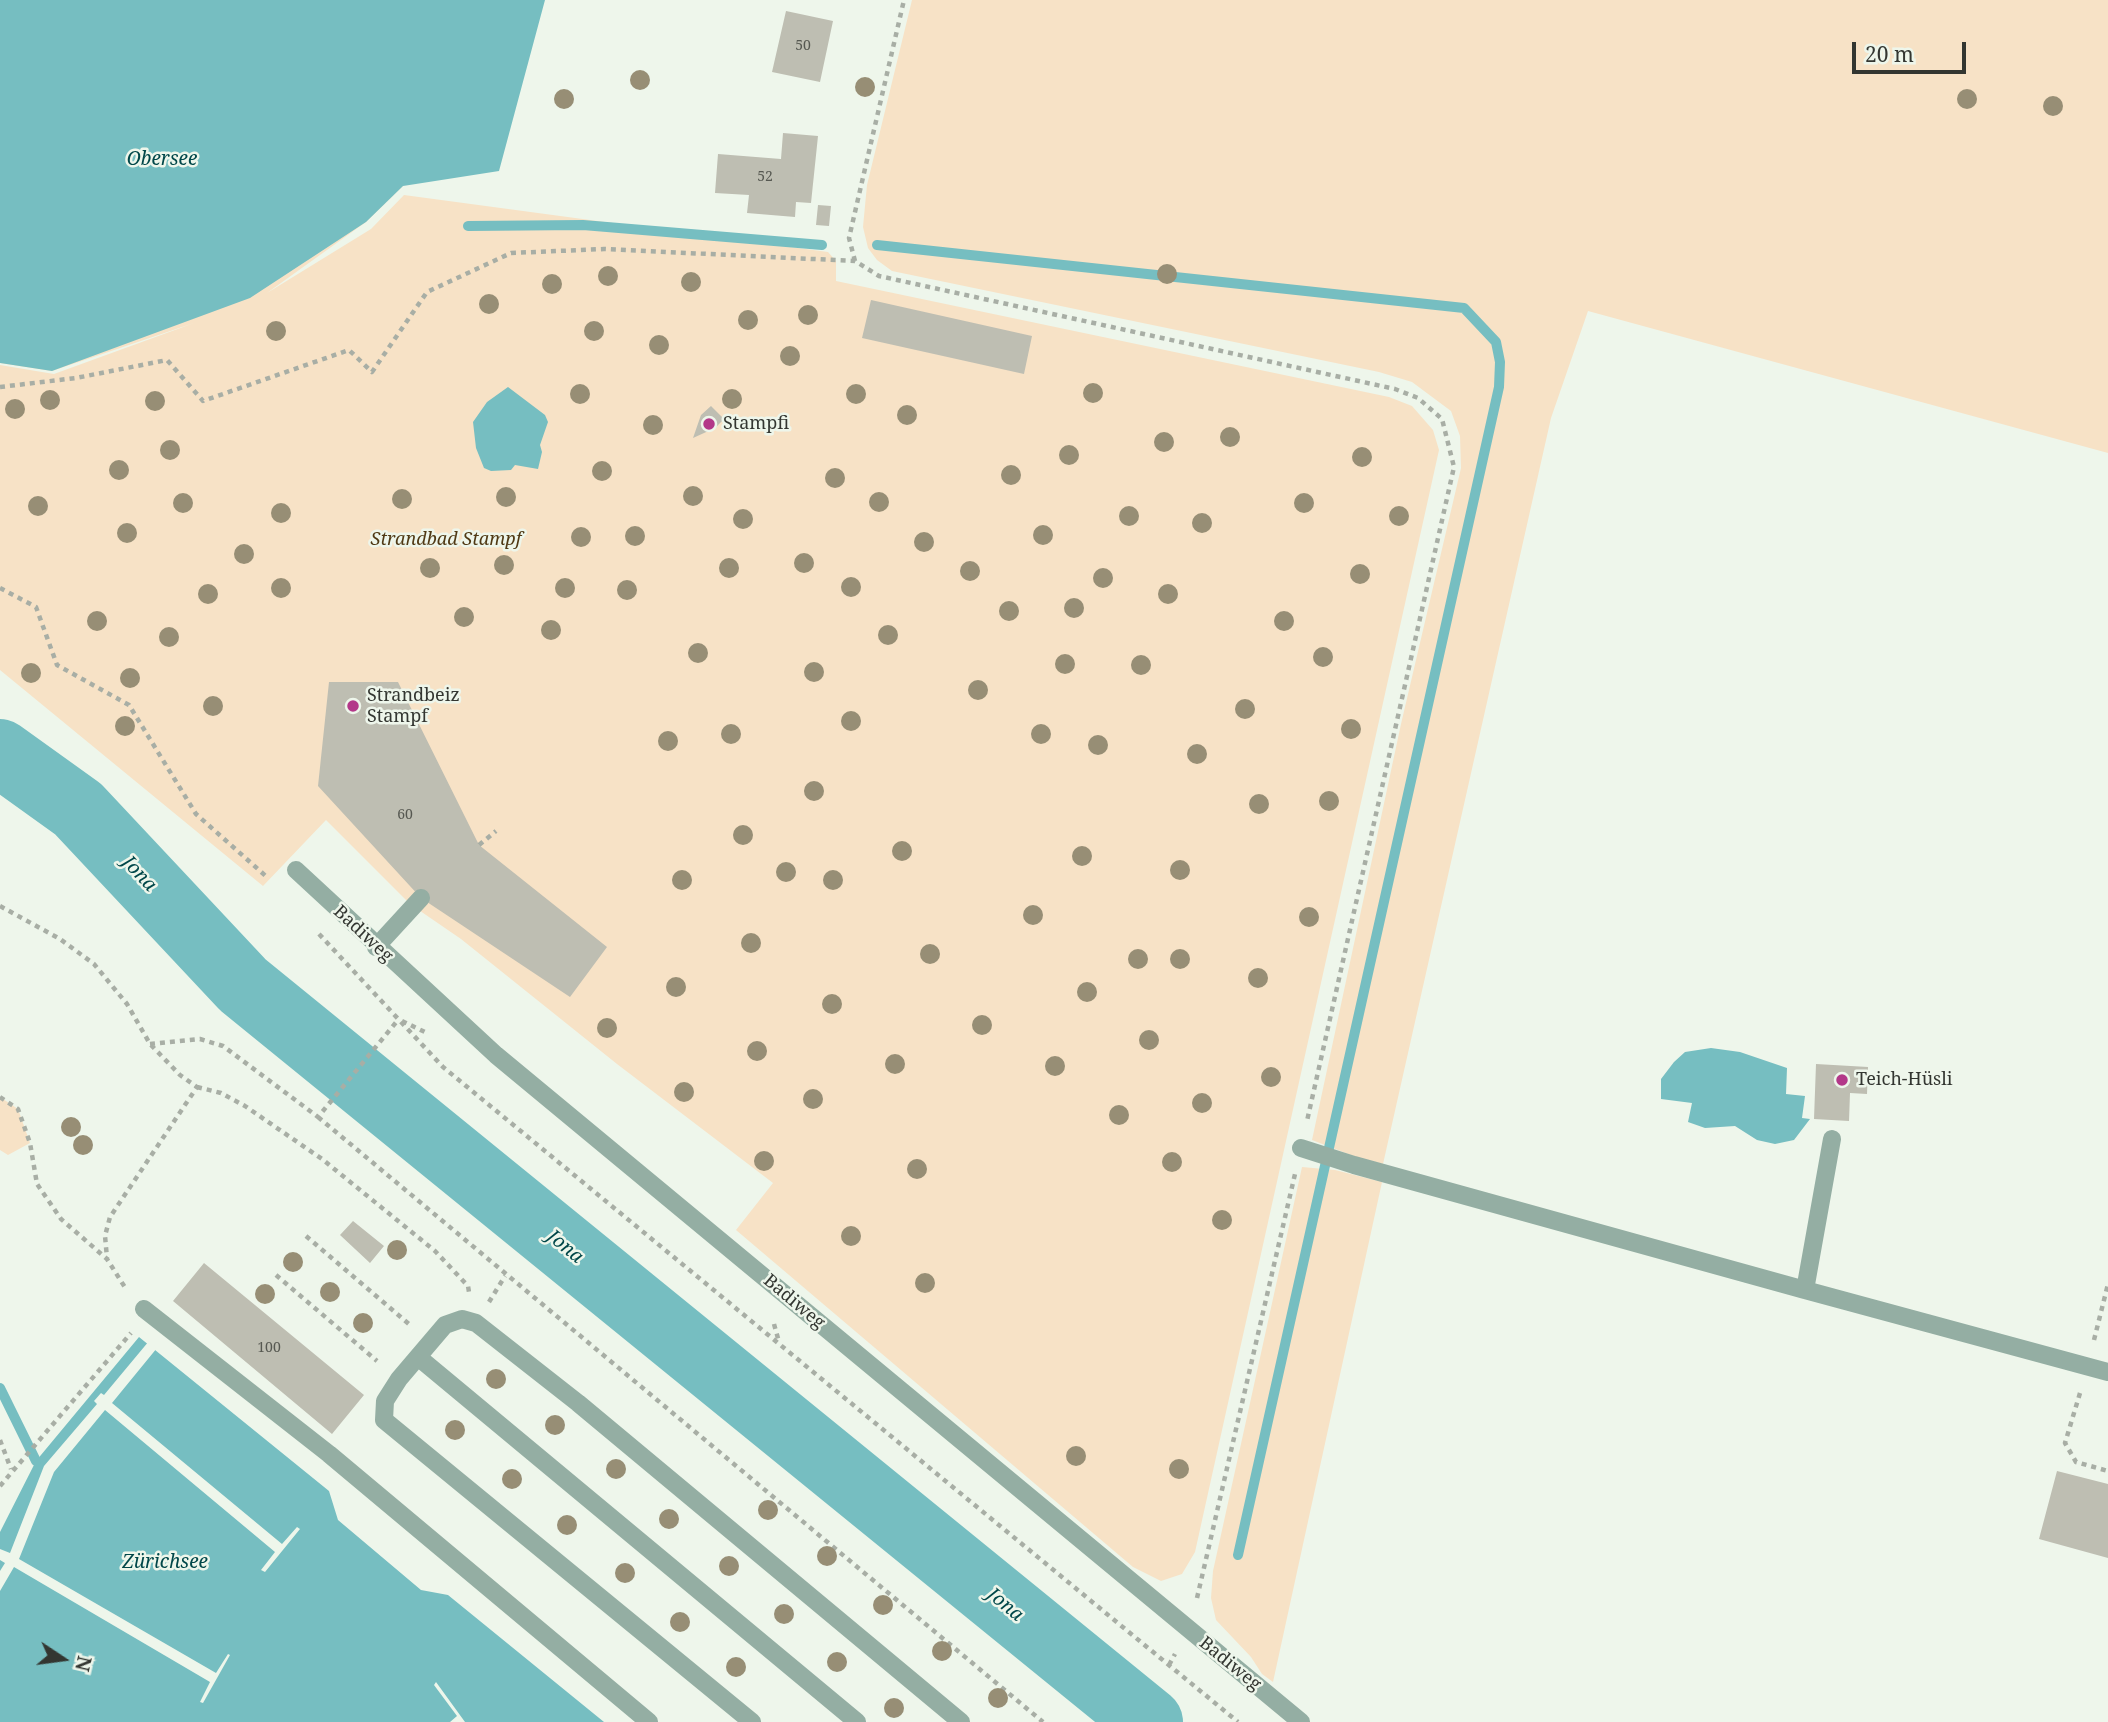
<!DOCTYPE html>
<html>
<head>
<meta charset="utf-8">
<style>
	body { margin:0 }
	#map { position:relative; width:2108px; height:1722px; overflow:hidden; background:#eef6eb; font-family:"Noto Serif",serif }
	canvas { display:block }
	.north { position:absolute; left:28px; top:1624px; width:70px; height:70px; -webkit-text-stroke:5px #eef6eb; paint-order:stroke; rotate:103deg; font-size:19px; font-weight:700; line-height:28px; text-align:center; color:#333631 }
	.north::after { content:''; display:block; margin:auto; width:24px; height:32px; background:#333631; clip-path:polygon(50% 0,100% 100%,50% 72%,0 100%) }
	.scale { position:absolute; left:1852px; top:42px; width:114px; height:32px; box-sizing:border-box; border:4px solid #333631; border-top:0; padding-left:9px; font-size:21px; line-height:24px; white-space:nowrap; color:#333631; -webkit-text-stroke:5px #eef6eb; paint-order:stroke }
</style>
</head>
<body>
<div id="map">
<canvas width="2108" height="1722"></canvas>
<div class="north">N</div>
<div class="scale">20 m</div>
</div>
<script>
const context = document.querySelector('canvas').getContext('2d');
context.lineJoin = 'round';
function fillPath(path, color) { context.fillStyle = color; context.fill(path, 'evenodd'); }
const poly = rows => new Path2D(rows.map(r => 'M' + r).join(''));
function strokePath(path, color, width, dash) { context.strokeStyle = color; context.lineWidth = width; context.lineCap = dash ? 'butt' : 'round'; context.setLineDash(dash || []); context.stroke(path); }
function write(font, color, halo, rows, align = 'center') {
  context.font = font + ' "Noto Serif",serif'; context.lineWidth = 5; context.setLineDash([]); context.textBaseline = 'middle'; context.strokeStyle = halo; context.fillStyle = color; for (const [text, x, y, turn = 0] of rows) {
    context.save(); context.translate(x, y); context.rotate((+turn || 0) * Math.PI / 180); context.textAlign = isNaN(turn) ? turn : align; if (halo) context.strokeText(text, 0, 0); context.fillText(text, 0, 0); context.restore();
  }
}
const green = poly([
	[0,0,385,0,403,186,366,222,267,293,371,229,404,195,828,252,836,261,836,281,1389,397,1412,406,1433,430,1439,450,1195,1552,1182,1574,1161,1581,1133,1567,736,1230,773,1183,617,1064,461,939,410,904,326,820,263,886,0,670,0,365,54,374,194,323,52,371,0,363],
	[912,0,2108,0,2108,453,1588,311,1551,418,1383,1164,1356,1157,1312,1140,1401,724,1461,468,1460,436,1451,411,1412,382,1379,372,892,271,877,260,868,248,863,227,867,185],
	[0,1097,18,1109,30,1143,8,1155,0,1150],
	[1302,1167,1335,1170,1382,1182,1273,1682,1262,1674,1251,1657,1216,1620,1211,1598,1213,1571]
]);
const water = poly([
	[0,0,545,0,499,171,403,186,366,222,250,298,52,371,0,363],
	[508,387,545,415,548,422,540,445,542,452,538,469,515,465,511,470,491,471,484,468,476,448,473,422,487,402],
	[1711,1048,1740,1052,1787,1068,1786,1094,1805,1096,1802,1118,1810,1119,1794,1140,1775,1144,1757,1140,1735,1126,1705,1128,1688,1122,1692,1103,1661,1099,1661,1079,1674,1062,1685,1052],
	[139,1337,329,1491,338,1520,421,1590,448,1595,604,1722,0,1722,0,1532,36,1461]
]);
const pier = poly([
	[149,1341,157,1348,112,1403,282,1544,297,1527,300,1529,265,1572,261,1570,275,1552,105,1410,54,1472,19,1559,216,1673,228,1654,230,1655,203,1703,200,1702,210,1682,14,1567,0,1591,0,1571,5,1563,0,1560,0,1549,10,1553,44,1466,97,1404,94,1401,101,1393,104,1395],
	[436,1682,465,1722,450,1722,457,1716,434,1685]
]);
const stream = poly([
	[468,226,583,225,822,245],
	[877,245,1464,308,1496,342,1500,362,1499,387,1238,1555],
	[0,1388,36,1461]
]);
const river = poly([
	[0,753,78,809,243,985,1149,1722]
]);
const building = poly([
	[786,11,833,21,820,82,772,72],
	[783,133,818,136,811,203,796,202,795,217,747,213,749,195,715,193,718,154,781,159],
	[818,205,831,206,829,226,816,225],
	[871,300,1032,336,1024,374,862,338],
	[711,406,724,419,715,428,693,438,701,415],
	[329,682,398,682,479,845,607,947,570,997,421,898,318,786],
	[1816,1064,1868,1067,1867,1094,1850,1093,1849,1121,1814,1119],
	[353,1221,384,1246,370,1263,340,1235],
	[204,1263,364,1395,332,1434,173,1301],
	[2057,1471,2108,1484,2108,1558,2039,1539]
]);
const path = poly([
	[855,261,849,238,904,0],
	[0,387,76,378,167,360,203,401,349,350,372,372,427,292,511,253,604,249,855,261,879,276,1395,389,1418,398,1442,419,1454,467,1307,1121],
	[0,588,36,607,57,665,129,705,196,814,268,878],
	[479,845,496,831],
	[0,906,60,939,94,964,127,1004,150,1044,180,1075,197,1087,110,1217,105,1236,107,1258],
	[319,934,443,1067,1238,1722],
	[402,1021,429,1034],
	[150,1044,200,1039,223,1046,318,1117,398,1020],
	[197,1087,221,1093,245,1106,322,1159,435,1251,468,1286,469,1292],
	[0,1097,18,1109,30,1143,37,1184,61,1219,107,1259,126,1289],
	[318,1117,1043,1722],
	[306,1236,410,1325],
	[276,1275,377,1361],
	[489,1302,505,1276],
	[774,1324,779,1342],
	[2094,1340,2108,1284],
	[2080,1393,2065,1443,2076,1462,2108,1471],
	[0,1440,11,1469],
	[0,1486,131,1333],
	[1197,1598,1295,1174],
	[1169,1665,1175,1654]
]);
const minor = poly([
	[296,870,496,1055,1301,1722],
	[376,947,421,898],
	[1832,1139,1805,1290,2108,1372],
	[1301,1148,1354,1165,1805,1290],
	[144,1309,329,1454,649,1722],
	[418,1357,857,1722],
	[752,1722,384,1420,385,1401,399,1379,445,1325,462,1319,476,1323,578,1403,961,1722]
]);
const trees = [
	[640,80],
	[865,87],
	[564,99],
	[1967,99],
	[2053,106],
	[1167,274],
	[608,276],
	[691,282],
	[552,284],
	[489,304],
	[808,315],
	[748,320],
	[276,331],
	[594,331],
	[659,345],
	[790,356],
	[1093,393],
	[580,394],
	[856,394],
	[732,399],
	[50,400],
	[155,401],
	[15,409],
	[907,415],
	[653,425],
	[1230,437],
	[1164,442],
	[170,450],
	[1069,455],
	[1362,457],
	[119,470],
	[602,471],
	[1011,475],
	[835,478],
	[693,496],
	[506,497],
	[402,499],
	[879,502],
	[183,503],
	[1304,503],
	[38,506],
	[281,513],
	[1129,516],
	[1399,516],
	[743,519],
	[1202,523],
	[127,533],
	[1043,535],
	[635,536],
	[581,537],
	[924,542],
	[244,554],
	[804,563],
	[504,565],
	[430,568],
	[729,568],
	[970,571],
	[1360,574],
	[1103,578],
	[851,587],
	[281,588],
	[565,588],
	[627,590],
	[208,594],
	[1168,594],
	[1074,608],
	[1009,611],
	[464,617],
	[97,621],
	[1284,621],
	[551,630],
	[888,635],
	[169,637],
	[698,653],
	[1323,657],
	[1065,664],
	[1141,665],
	[814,672],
	[31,673],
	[130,678],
	[978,690],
	[213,706],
	[1245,709],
	[851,721],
	[125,726],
	[1351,729],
	[731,734],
	[1041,734],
	[668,741],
	[1098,745],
	[1197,754],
	[814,791],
	[1329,801],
	[1259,804],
	[743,835],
	[902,851],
	[1082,856],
	[1180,870],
	[786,872],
	[682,880],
	[833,880],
	[1033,915],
	[1309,917],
	[751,943],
	[930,954],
	[1138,959],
	[1180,959],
	[1258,978],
	[676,987],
	[1087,992],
	[832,1004],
	[982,1025],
	[607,1028],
	[1149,1040],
	[757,1051],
	[895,1064],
	[1055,1066],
	[1271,1077],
	[684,1092],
	[813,1099],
	[1202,1103],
	[1119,1115],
	[71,1127],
	[83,1145],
	[764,1161],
	[1172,1162],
	[917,1169],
	[1222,1220],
	[851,1236],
	[397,1250],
	[293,1262],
	[925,1283],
	[330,1292],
	[265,1294],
	[363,1323],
	[496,1379],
	[555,1425],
	[455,1430],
	[1076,1456],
	[616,1469],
	[1179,1469],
	[512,1479],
	[768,1510],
	[669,1519],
	[567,1525],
	[827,1556],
	[729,1566],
	[625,1573],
	[883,1605],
	[784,1614],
	[680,1622],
	[942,1651],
	[837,1662],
	[736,1667],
	[998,1698],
	[894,1708]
];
const markers = [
	[709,424,7,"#b33889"],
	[353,706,7,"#b33889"],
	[1842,1080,7,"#b33889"]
];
const numberNames = [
	["50",803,46],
	["52",765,177],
	["60",405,815],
	["100",269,1348]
];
const poiNames = [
	["Stampfi",723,424],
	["Strandbeiz",367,696],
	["Stampf",367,717],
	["Teich-Hüsli",1856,1080]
];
const parkNames = [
	["Strandbad Stampf",446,540]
];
const streetNames = [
	["Badiweg",363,934,43],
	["Badiweg",794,1302,40],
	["Badiweg",1230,1664,39]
];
const waterNames = [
	["Obersee",162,160],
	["Jona",139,874,47],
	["Jona",565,1247,39],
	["Zürichsee",165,1563],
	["Jona",1005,1605,39]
];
fillPath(green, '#f7e2c6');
fillPath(water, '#76bec1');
fillPath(pier, '#eef6eb');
strokePath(stream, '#76bec1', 10);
strokePath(river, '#76bec1', 68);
fillPath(building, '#bebeb2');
strokePath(path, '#a8aea5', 4.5, [5, 5]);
strokePath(minor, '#94aea3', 18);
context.fillStyle = '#978e75';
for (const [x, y] of trees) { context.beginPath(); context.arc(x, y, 10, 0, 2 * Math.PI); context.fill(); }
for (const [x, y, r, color] of markers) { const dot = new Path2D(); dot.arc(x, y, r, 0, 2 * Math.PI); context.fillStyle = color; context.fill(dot); strokePath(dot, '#eef6eb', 2.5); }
write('14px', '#565851', null, numberNames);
write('18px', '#333631', '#eef6eb', poiNames, 'left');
write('italic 18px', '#503914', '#eef6eb', parkNames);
write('18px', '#333631', '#eef6eb', streetNames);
write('italic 19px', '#004749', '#eef6eb', waterNames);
</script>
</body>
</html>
